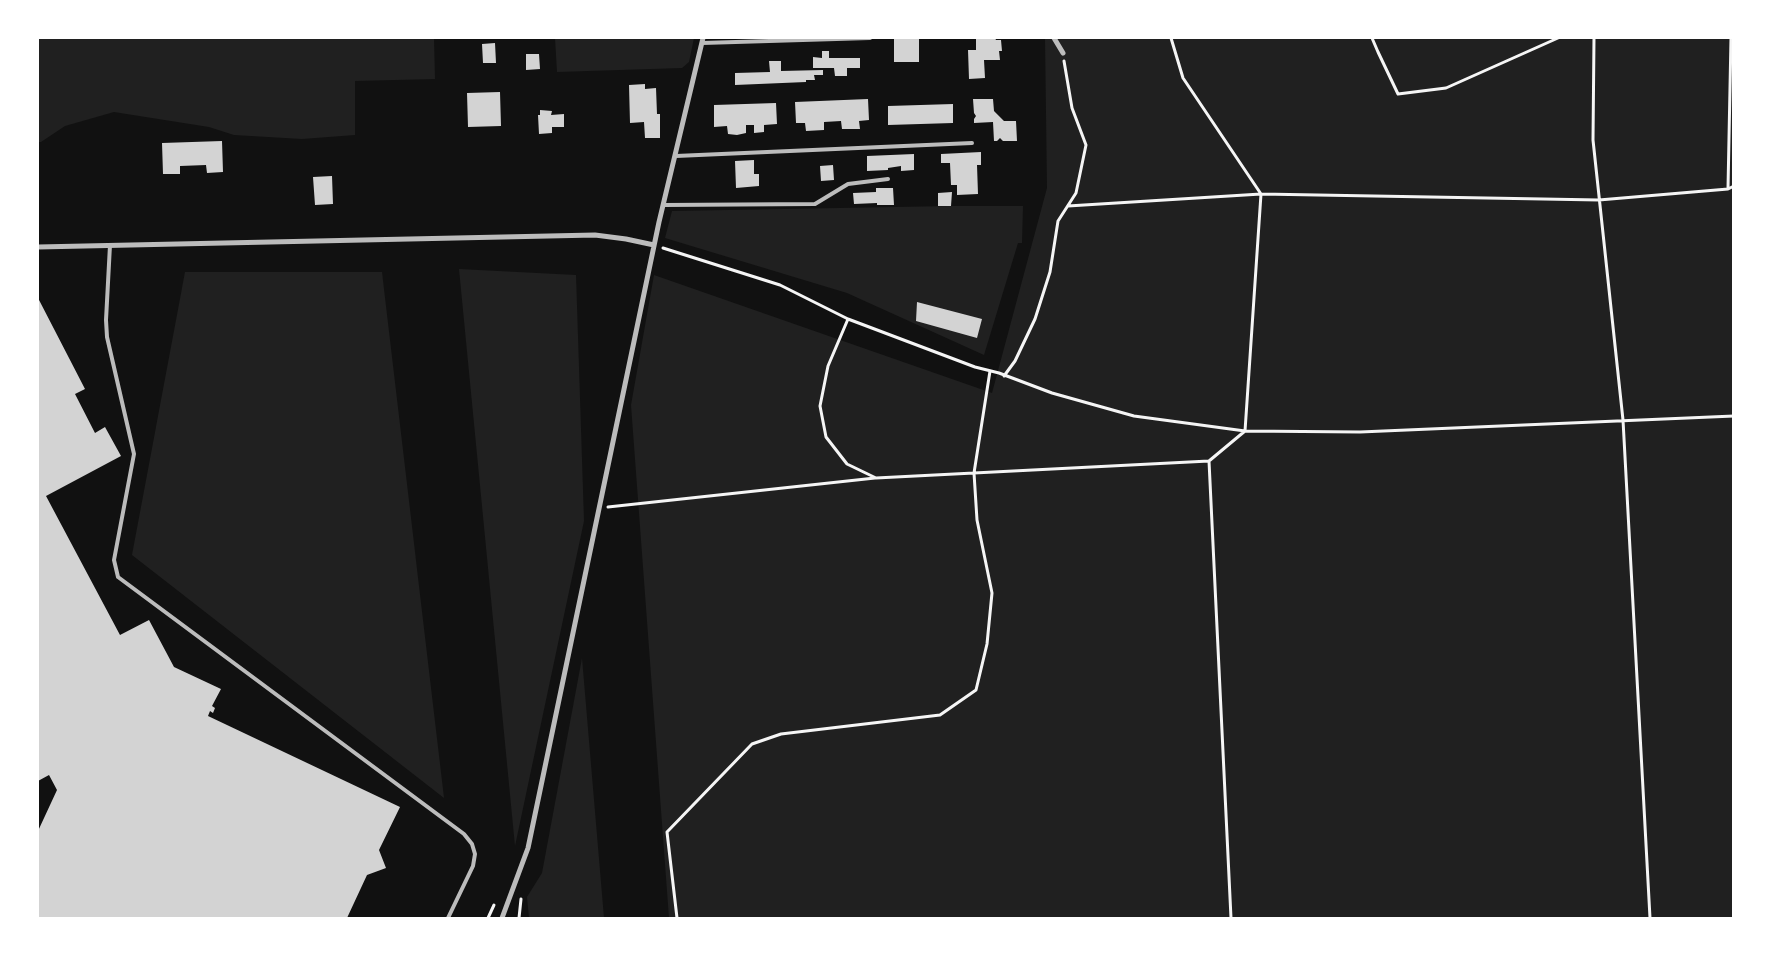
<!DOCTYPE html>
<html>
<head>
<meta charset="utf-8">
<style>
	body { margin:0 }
	#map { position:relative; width:1771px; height:956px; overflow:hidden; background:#111; font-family:"Source Sans 3",sans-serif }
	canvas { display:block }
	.frame { position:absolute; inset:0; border:39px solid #fff; pointer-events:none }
</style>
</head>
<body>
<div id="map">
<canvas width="1771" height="956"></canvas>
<div class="frame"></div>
</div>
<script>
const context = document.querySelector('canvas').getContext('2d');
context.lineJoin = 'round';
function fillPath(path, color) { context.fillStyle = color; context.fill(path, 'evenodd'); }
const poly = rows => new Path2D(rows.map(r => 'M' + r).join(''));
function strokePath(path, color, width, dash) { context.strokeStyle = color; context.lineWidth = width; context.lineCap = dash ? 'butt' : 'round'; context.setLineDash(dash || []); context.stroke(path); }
const green = poly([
	[38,38,434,38,435,79,355,81,355,135,302,139,234,135,209,127,114,112,65,126,41,142,38,142],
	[555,38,694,38,689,62,682,68,557,72],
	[1045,38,1733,38,1733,918,669,918,631,405,654,275,992,393,1047,188],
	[951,206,1023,206,1022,243,1018,243,984,355,847,293,665,238,672,211],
	[459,269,576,275,584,521,515,846],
	[185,272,382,272,444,798,132,555],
	[582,658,604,918,529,918,527,897,542,873]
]);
const building = poly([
	[894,38,919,38,919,62,894,62],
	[976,38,995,38,996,40,1001,40,1002,51,999,51,1000,60,984,60,985,78,969,79,968,50,976,50],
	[495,43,496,63,483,63,482,44],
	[822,51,829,51,829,58,860,58,860,68,847,68,847,76,835,76,834,68,813,68,813,57,822,58],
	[526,54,539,54,540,69,526,70],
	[769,61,781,61,781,71,823,70,823,75,814,75,815,80,806,80,806,82,735,85,735,73,770,72],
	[645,84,645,89,656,88,657,114,660,114,660,138,645,138,644,122,630,123,629,85],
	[500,92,501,126,468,127,467,93],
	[868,99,869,120,859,121,860,129,842,129,841,121,824,122,824,130,806,131,805,123,796,123,795,102],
	[973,99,993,99,994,111,1004,121,1016,121,1017,141,1003,141,1000,138,997,141,994,141,993,122,974,123,974,119,976,116,974,113],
	[776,103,777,124,764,125,764,132,754,133,754,125,746,125,746,133,737,135,728,134,727,126,714,127,714,105],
	[953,104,953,123,888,125,888,106],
	[540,110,552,111,551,115,564,114,564,127,552,127,552,133,539,134,538,115,540,115],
	[222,141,223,172,207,173,206,165,180,166,180,174,163,174,162,143],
	[981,152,981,165,977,165,978,194,957,195,957,185,951,185,950,163,941,163,941,154],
	[914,154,914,170,901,171,901,166,888,168,888,170,867,171,867,156],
	[754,160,754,174,759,174,759,186,736,188,735,161],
	[833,165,834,180,821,181,820,166],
	[332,176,333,204,315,205,313,177],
	[876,188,893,188,894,205,877,205,877,203,854,204,853,193,876,192],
	[952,192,951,206,938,206,938,193],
	[38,298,85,389,75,394,95,433,105,427,121,456,46,496,120,635,149,620,174,667,221,689,212,706,215,708,213,713,210,711,208,716,400,807,379,850,386,868,367,875,347,918,38,918,38,831,57,790,49,775,38,781,38,758,39,757,38,754],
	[917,302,982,319,977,338,916,321]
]);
const path = poly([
	[1171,38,1183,78,1261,194,1245,431,1209,461,1231,918],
	[1372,38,1378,52,1398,94,1446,88,1558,38],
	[1594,38,1593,140,1623,420,1650,918],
	[1728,188,1731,38],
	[1068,206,1261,194,1599,200,1728,189,1734,186],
	[663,248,780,285,848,319,975,367,999,373,1052,393,1134,416,1245,431,1360,432,1734,416],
	[848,319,828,366,820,406,826,437,847,464,876,478,1209,461],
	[1004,376,1015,361,1035,319,1050,272,1058,221,1076,193,1086,145,1072,108,1064,61],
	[608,507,875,478],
	[488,918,494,905],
	[519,918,521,899],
	[677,918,667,832,752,744,781,734,940,715,976,690,987,644,992,593,977,520,974,473,990,371]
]);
const service = poly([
	[702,43,870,38],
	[676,156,972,143],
	[664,205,815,204,848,184,888,179],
	[110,245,106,320,107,337,134,454,114,560,118,577,464,834,472,844,475,854,473,866,448,918]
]);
const minor = poly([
	[1054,38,1063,53],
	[38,247,595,235,626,239,654,245],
	[502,918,528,848,659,222,703,38]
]);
fillPath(green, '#202020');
fillPath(building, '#d3d3d3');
strokePath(path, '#f5f5f5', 3);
strokePath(service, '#bcbcbc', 4);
strokePath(minor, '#bcbcbc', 5);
</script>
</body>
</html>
